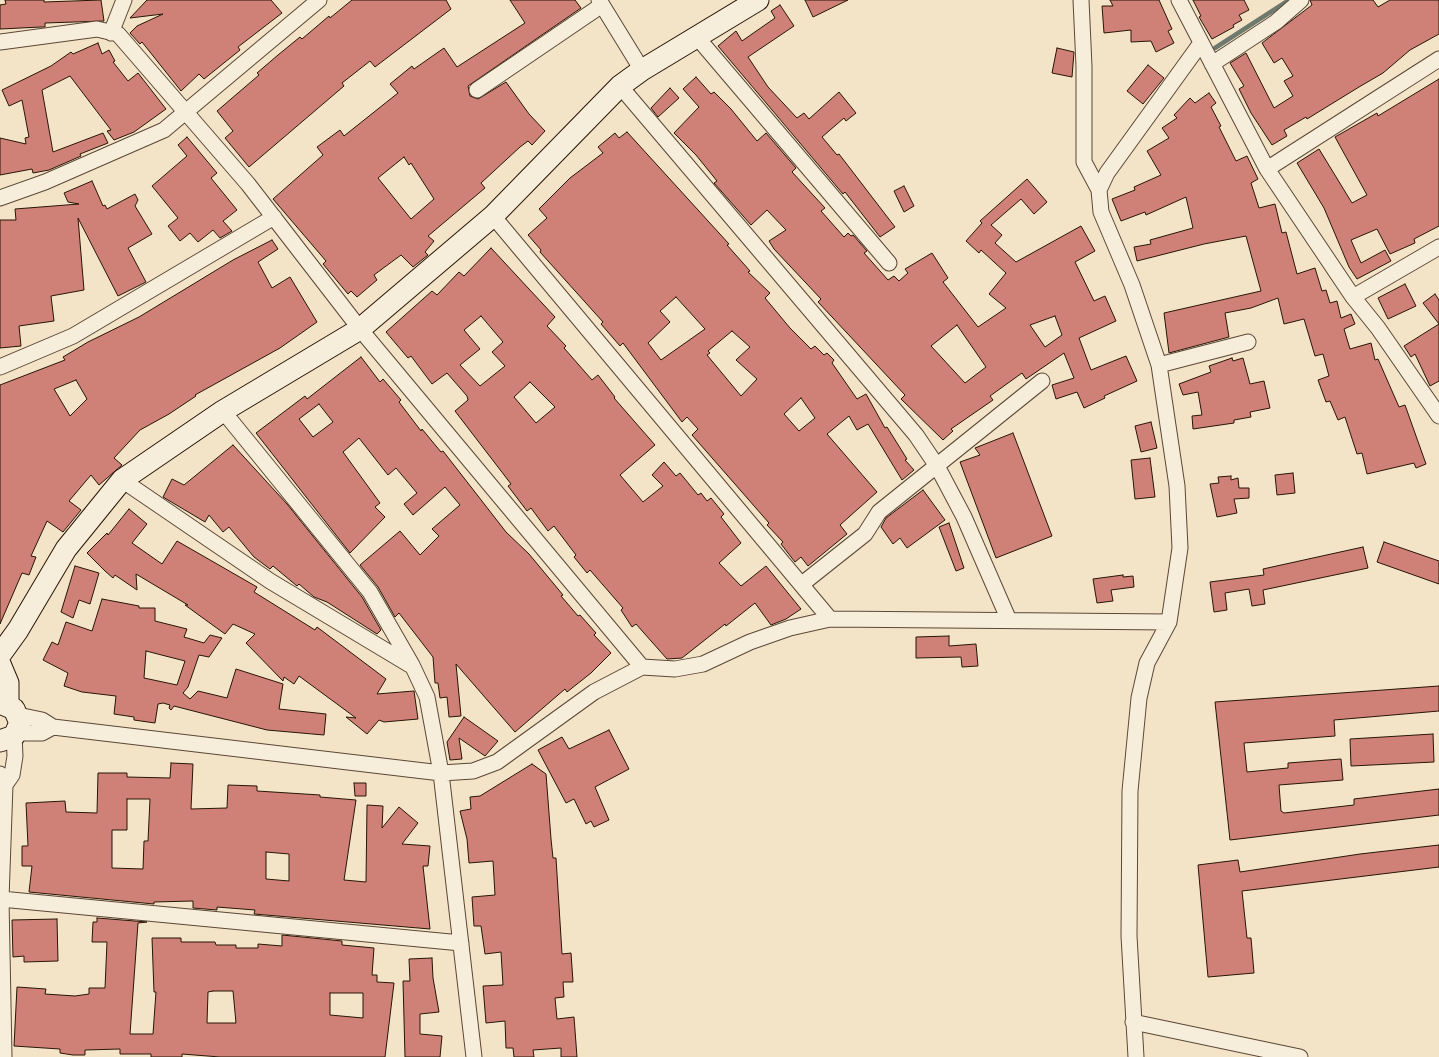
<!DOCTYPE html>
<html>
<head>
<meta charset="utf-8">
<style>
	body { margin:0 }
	canvas { display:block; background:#f3e3c7 }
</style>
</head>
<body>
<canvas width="1439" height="1057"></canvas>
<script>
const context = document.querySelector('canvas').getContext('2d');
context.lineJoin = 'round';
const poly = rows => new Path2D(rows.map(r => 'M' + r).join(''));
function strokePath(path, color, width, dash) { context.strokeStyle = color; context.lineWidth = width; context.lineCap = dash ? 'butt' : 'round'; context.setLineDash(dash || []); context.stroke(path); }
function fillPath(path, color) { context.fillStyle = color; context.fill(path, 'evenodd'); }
const stream = poly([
	[1215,48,1289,0]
]);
const building = poly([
	[5,0,44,0,44,2,101,0,104,21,45,23,45,27,41,27,0,29,0,5,6,4,5,0],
	[147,0,271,0,282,13,238,47,240,50,204,79,199,74,181,91,142,42,140,44,130,33,137,26,163,14,130,18,147,0],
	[352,0,446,0,451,9,375,67,370,61,342,83,344,86,249,167,225,138,233,131,217,111,259,75,257,73,278,55,300,37,302,39,329,16,330,18,352,0],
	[510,0,575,0,581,8,468,86,470,96,478,99,506,82,529,114,545,131,532,145,528,141,520,147,481,183,485,188,428,236,434,241,425,252,428,255,413,267,401,255,374,275,377,280,357,297,351,291,348,294,323,264,326,261,273,199,323,155,317,147,340,130,344,136,398,93,390,84,412,66,414,69,444,48,457,67,525,23,510,0],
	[404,157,409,165,411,163,434,199,411,219,378,178,404,157],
	[805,0,848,0,813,17,805,0],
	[1110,0,1159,0,1172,29,1168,31,1174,43,1156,52,1151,41,1131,42,1131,30,1104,33,1102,6,1113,6,1110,0],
	[1193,0,1244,0,1249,10,1239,15,1242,20,1233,25,1234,27,1212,39,1199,17,1201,16,1193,0],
	[1310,0,1373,0,1378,7,1390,0,1439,0,1439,34,1410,50,1383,73,1359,87,1307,119,1306,117,1284,130,1287,136,1272,145,1251,113,1239,89,1244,86,1230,63,1246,53,1274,108,1293,96,1284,81,1293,76,1282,58,1274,63,1262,43,1312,5,1310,0],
	[780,5,794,26,748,57,768,87,797,118,804,113,809,119,839,92,856,113,846,121,844,118,822,137,837,155,839,154,895,227,880,237,845,192,843,194,718,46,736,31,742,41,775,18,771,11,780,5],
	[98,43,102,54,109,50,115,61,113,62,128,81,138,73,166,109,134,132,114,140,107,131,111,130,70,76,42,90,53,152,103,133,108,143,80,154,81,156,49,170,33,173,32,169,0,175,0,138,26,144,25,138,29,137,22,100,9,106,2,90,51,66,71,52,73,54,98,43],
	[1057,48,1074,52,1072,77,1052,73,1057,48],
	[1148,65,1164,78,1143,104,1127,91,1148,65],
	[696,77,711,94,714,92,731,109,757,141,766,133,796,168,792,172,825,208,821,211,844,237,848,233,851,236,853,235,867,251,864,253,888,280,894,276,899,281,908,273,905,269,932,253,948,278,943,282,978,327,1006,308,989,294,1006,273,981,250,979,253,966,241,982,223,980,221,1027,179,1047,202,1034,214,1021,199,991,225,1002,235,995,243,1016,262,1081,226,1095,251,1075,262,1094,301,1105,296,1116,321,1079,338,1091,370,1126,356,1137,381,1104,396,1105,398,1084,408,1077,392,1056,399,1052,385,1074,378,1064,353,1026,379,1022,373,990,396,993,400,951,429,953,431,943,440,901,399,905,395,818,302,821,299,774,249,769,241,786,230,767,210,751,225,714,183,717,181,696,155,674,133,699,107,683,89,696,77],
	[1055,316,1062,335,1045,347,1030,325,1055,316],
	[957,325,986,367,965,383,931,346,957,325],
	[1439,79,1439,226,1414,239,1415,243,1390,254,1377,229,1351,240,1361,263,1385,250,1391,261,1357,279,1349,267,1324,208,1297,163,1319,149,1352,203,1367,195,1335,137,1377,113,1378,116,1439,79],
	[670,88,679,98,658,117,651,108,670,88],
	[1209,93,1216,103,1211,107,1221,126,1219,127,1236,161,1247,156,1258,179,1251,183,1259,208,1275,204,1282,233,1286,232,1297,274,1315,268,1322,291,1326,290,1330,303,1337,301,1341,318,1351,314,1355,324,1344,329,1350,349,1371,343,1375,360,1378,359,1399,407,1405,405,1426,464,1416,468,1414,463,1367,474,1362,453,1357,454,1345,417,1338,420,1330,401,1326,402,1318,380,1329,376,1323,354,1315,356,1304,319,1284,324,1278,298,1251,308,1225,313,1229,337,1169,353,1164,313,1261,291,1246,236,1204,244,1137,261,1134,247,1151,244,1150,240,1193,228,1186,197,1146,215,1145,212,1121,221,1112,199,1135,190,1134,187,1161,175,1147,151,1169,138,1162,128,1177,118,1174,115,1190,98,1195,103,1209,93],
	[627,132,729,244,727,245,750,271,748,272,770,293,765,298,790,328,811,349,815,346,824,355,827,353,834,360,832,363,857,399,866,394,885,428,887,427,907,459,905,460,914,470,902,480,868,424,857,430,849,416,827,434,877,492,840,525,847,534,808,566,801,557,795,562,781,544,783,542,767,525,769,523,692,435,698,429,687,417,682,422,623,343,620,346,601,324,603,322,540,252,541,250,528,235,547,218,539,209,570,178,603,153,598,147,615,133,619,138,627,132],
	[676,297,705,329,661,360,648,343,670,322,660,311,676,297],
	[732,331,750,347,736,360,757,379,741,396,707,355,710,353,708,351,732,331],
	[801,398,815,418,799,431,784,414,801,398],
	[187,137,217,173,211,178,237,210,223,221,232,231,220,238,213,230,198,242,190,233,180,241,168,226,178,218,152,186,187,156,178,145,187,137],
	[92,181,103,206,105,205,107,209,135,194,138,200,135,206,152,234,128,248,146,282,118,296,78,218,84,290,51,296,54,321,19,326,21,346,0,348,0,220,16,220,15,209,79,204,68,202,64,193,92,181],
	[904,186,914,206,904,212,894,191,904,186],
	[272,240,278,249,258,262,272,288,290,277,317,322,280,348,195,395,196,396,169,414,140,430,114,458,122,465,99,485,91,475,69,501,81,510,63,532,47,521,31,556,36,557,29,575,22,573,0,624,0,385,65,360,63,357,88,342,139,317,233,260,272,240],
	[76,380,87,399,70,416,54,389,76,380],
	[491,248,555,317,547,326,566,346,564,348,592,380,598,375,615,397,614,398,655,445,620,475,643,502,663,486,652,475,664,462,676,476,680,473,698,495,701,493,707,501,711,498,724,514,721,517,741,543,719,563,741,586,766,566,801,609,786,619,771,625,755,603,726,626,725,624,682,658,667,659,636,624,632,627,621,610,623,608,590,570,587,573,574,557,576,555,554,526,548,531,531,508,527,511,508,486,511,484,455,411,468,400,467,396,447,373,432,384,411,356,408,358,386,332,432,291,437,295,459,272,464,276,491,248],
	[481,316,503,342,492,352,505,366,480,386,460,365,480,349,464,330,481,316],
	[530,382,555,407,536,423,514,397,530,382],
	[1405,284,1416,306,1388,319,1378,298,1405,284],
	[1435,294,1439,300,1439,381,1430,386,1415,354,1411,357,1404,346,1439,324,1423,303,1435,294],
	[361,357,380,382,383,379,401,400,399,402,421,431,422,429,441,452,443,451,506,532,529,554,563,595,561,596,578,616,580,615,596,633,594,635,611,653,591,673,567,692,565,689,515,732,456,664,461,716,449,717,447,697,440,698,438,683,435,683,433,657,399,613,395,617,378,587,360,565,400,531,420,555,439,536,432,529,460,505,445,487,413,515,404,504,417,493,396,468,388,475,359,438,343,452,380,503,375,507,385,517,350,553,256,433,305,396,307,399,361,357],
	[319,404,333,422,313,437,299,419,319,404],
	[1232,358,1233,361,1243,358,1250,384,1264,381,1270,408,1250,412,1251,417,1234,420,1234,423,1193,429,1192,416,1202,415,1198,392,1183,395,1179,384,1211,372,1209,366,1232,358],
	[1151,422,1157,448,1141,452,1135,426,1151,422],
	[1013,433,1052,536,996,558,960,462,980,455,975,448,1013,433],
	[233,445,287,504,362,597,381,630,377,634,327,602,314,597,299,584,297,586,273,566,270,569,254,557,229,527,223,532,209,515,205,522,163,497,172,479,184,485,233,445],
	[1150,458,1155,497,1135,499,1131,460,1150,458],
	[1293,473,1295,493,1277,495,1275,475,1293,473],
	[1231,476,1231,480,1238,478,1239,488,1249,488,1249,498,1234,499,1237,513,1217,517,1210,484,1219,483,1218,477,1231,476],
	[923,490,945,520,907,548,900,538,893,544,881,527,886,518,923,490],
	[129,509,147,524,132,543,162,564,177,541,257,587,254,592,315,630,317,627,386,679,377,694,414,691,418,719,384,722,379,720,367,734,346,717,356,718,299,676,294,684,284,677,283,681,246,643,255,634,233,624,225,634,185,605,188,605,136,574,137,590,115,575,113,578,105,571,87,553,107,533,108,535,129,509],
	[949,523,964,568,956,571,939,527,949,523],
	[1384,542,1439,561,1439,584,1377,562,1384,542],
	[1363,547,1368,568,1263,590,1265,604,1252,606,1249,589,1225,593,1227,610,1214,612,1210,582,1264,575,1263,569,1363,547],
	[75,566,99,573,90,604,79,600,73,618,61,612,75,566],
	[1123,575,1123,577,1133,576,1134,587,1111,590,1113,601,1097,603,1093,579,1123,575],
	[102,599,139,606,139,608,155,608,155,621,187,629,184,637,204,643,210,635,222,638,209,657,199,655,188,687,183,693,190,699,198,691,227,698,236,669,283,684,279,709,326,714,324,735,267,730,174,706,171,710,169,708,170,705,163,703,158,704,155,723,134,720,134,717,114,714,116,696,82,692,64,686,68,673,43,660,52,642,58,645,66,622,92,631,102,599],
	[146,651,185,661,177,685,144,678,146,651],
	[949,636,949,646,976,644,978,666,962,667,961,657,916,658,916,637,949,636],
	[1439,686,1439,711,1334,720,1335,736,1244,743,1247,772,1288,768,1288,763,1341,759,1343,780,1279,785,1281,811,1284,813,1354,805,1354,799,1439,789,1439,815,1230,840,1215,702,1439,686],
	[464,717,498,741,485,756,459,738,462,759,450,760,447,742,464,717],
	[609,730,629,769,595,787,609,820,594,827,591,821,586,824,574,799,566,803,538,750,562,737,569,749,609,730],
	[1433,734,1434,762,1351,766,1350,739,1433,734],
	[171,763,193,764,191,809,227,808,228,785,257,786,257,791,320,795,320,797,356,800,344,880,366,882,367,805,383,806,382,828,399,807,418,823,402,844,430,846,428,866,423,866,430,929,254,914,255,910,217,907,217,910,193,908,193,901,154,902,154,904,29,892,32,866,22,866,22,846,28,846,26,803,65,801,66,812,97,813,98,773,127,773,127,777,170,778,171,763],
	[127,799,150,799,148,841,144,841,143,869,112,868,112,830,127,830,127,799],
	[266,852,289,854,289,881,266,879,266,852],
	[532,764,546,774,551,839,553,858,556,858,562,954,571,953,573,982,563,982,564,997,555,998,557,1019,574,1017,577,1057,561,1057,561,1048,533,1050,534,1057,514,1057,513,1048,506,1048,505,1021,486,1023,483,986,503,985,501,952,485,954,481,926,474,926,472,897,495,895,493,861,469,863,467,839,460,811,471,809,470,797,480,796,532,764],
	[354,783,366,783,366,796,355,796,354,783],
	[1439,845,1439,867,1242,891,1247,938,1251,938,1254,973,1208,977,1198,865,1238,860,1240,872,1360,854,1439,845],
	[97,918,147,922,138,923,130,1034,153,1034,156,992,154,992,152,938,181,938,181,942,215,942,216,945,236,945,236,948,258,948,258,944,282,946,282,935,342,941,342,945,374,948,372,975,377,975,377,982,394,983,385,1057,220,1057,182,1054,182,1057,151,1057,151,1054,120,1054,120,1049,85,1050,85,1055,73,1055,60,1053,60,1049,14,1046,17,987,46,989,45,994,75,996,89,994,89,988,105,988,107,942,92,942,93,922,97,922,97,918],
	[213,991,233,991,236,1023,207,1023,208,992,213,991],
	[330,993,363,993,363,1018,330,1015,330,993],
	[57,919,58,961,24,962,24,956,13,957,12,920,57,919],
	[432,958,433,978,439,1012,420,1014,420,1034,442,1036,440,1057,405,1057,403,981,410,981,409,959,432,958]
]);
const street = poly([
	[599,0,642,70],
	[1081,0,1084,66,1084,162,1099,190],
	[1179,0,1267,169,1353,297,1378,328,1439,416],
	[111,33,124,0],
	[696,36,889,263],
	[0,42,97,29,118,34,248,184,360,329,642,667],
	[1212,64,1276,22,1301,0],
	[620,86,916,435,937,466,964,517,1008,618],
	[477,90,602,5],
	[1267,169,1439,59],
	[0,198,45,182,164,130,319,0],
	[493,216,830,619],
	[1353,297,1439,247],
	[1159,365,1248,342],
	[0,367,73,336,274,217],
	[223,411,370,592,412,665,427,697,441,773,474,1057],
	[122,480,270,581,410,665],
	[802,584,865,534,879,512,1042,381],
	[18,715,42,720,53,727,441,773,473,771,497,762,594,692,642,667,675,669,703,664,750,642,790,628,830,619,1169,622],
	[16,733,42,733,53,727],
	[0,774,5,785,1,899,4,1057],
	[5,785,12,775,15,756,14,736],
	[1,899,461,943],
	[1133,1022,1300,1057],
	[1136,1057,1129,936,1130,791,1139,698,1147,663,1169,622,1180,548,1177,486,1159,365,1132,285,1101,212,1099,190,1107,173,1201,43]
]);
const secondary = poly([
	[0,655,18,630,66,549,122,480,223,411,360,329,493,216,620,86,642,70,758,0],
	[0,664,8,683,8,705],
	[0,703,14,709,20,723,14,736,0,741]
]);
strokePath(stream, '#6e7a6d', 4.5);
fillPath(building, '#cf8177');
strokePath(building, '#281506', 1);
strokePath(street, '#5b4836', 17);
strokePath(secondary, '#281506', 23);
strokePath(street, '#f7eddb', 15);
strokePath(secondary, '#f7eddb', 21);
</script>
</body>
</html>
